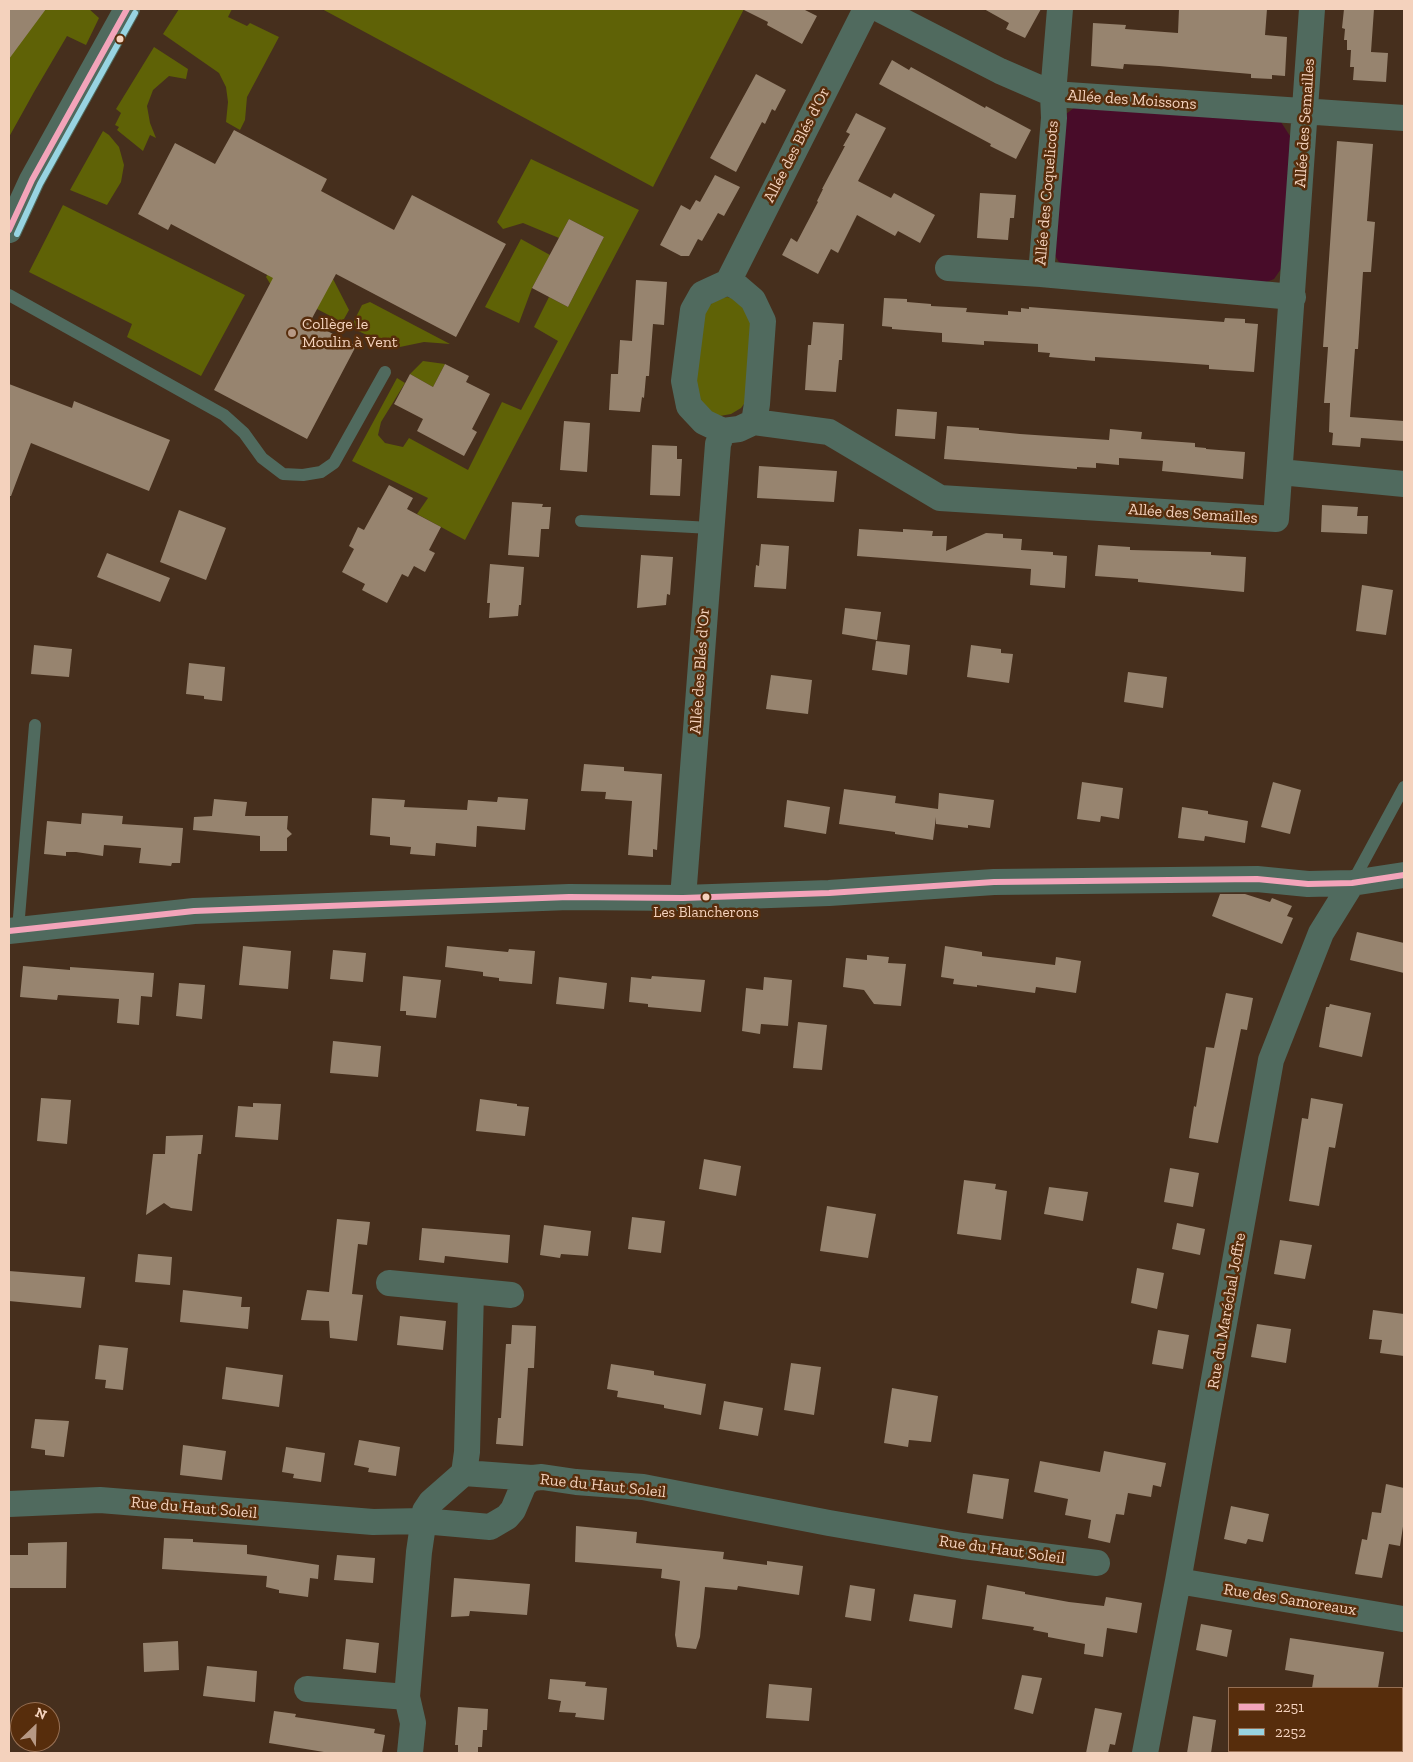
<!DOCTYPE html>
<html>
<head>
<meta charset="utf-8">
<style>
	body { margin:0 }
	#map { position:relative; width:1413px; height:1762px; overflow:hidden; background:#462f1d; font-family:"Zilla Slab",serif }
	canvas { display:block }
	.frame { position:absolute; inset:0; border:10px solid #f4d2bd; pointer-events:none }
	.legend { position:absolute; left:1228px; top:1687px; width:175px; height:65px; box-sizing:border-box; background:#572d0c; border:1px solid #966f53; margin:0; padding:6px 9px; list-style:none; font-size:15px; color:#f4d2bd }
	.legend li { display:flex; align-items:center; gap:10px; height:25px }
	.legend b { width:25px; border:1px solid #966f53 }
	.north { position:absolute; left:10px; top:1702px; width:50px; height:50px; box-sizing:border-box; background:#572d0c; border:1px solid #966f53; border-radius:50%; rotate:24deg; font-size:14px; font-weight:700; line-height:20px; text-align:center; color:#f4d2bd }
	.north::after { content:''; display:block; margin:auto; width:18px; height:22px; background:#b79985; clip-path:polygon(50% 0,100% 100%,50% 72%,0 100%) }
</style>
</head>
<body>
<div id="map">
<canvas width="1413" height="1762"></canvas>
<div class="frame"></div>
<ul class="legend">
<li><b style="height:6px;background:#f3a4ba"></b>2251</li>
<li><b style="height:6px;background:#98d4e2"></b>2252</li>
</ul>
<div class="north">N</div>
</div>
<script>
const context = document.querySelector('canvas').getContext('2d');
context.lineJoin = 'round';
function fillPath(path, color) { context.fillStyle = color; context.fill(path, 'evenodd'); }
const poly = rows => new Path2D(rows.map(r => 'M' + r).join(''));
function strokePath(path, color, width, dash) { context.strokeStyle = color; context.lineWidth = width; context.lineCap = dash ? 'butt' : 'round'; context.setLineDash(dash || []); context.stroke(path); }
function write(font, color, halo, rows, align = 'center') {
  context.font = font + ' "Zilla Slab",serif'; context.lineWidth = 5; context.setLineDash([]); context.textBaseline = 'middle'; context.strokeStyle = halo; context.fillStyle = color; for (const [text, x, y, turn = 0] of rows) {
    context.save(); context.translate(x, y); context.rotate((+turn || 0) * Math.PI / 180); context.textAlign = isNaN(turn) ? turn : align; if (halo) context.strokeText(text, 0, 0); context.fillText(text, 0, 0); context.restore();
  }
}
const green = poly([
	[9,9,89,9,99,18,86,45,67,36,34,92,9,137],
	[179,9,232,9,228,17,247,26,250,23,279,37,247,97,245,120,240,130,226,122,228,102,226,87,219,73,163,34],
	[322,9,744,9,653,187],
	[154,47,188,69,186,79,169,76,153,90,147,106,150,123,156,138,150,135,143,151,117,130,119,127,115,125,121,113,116,109],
	[103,131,109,135,119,147,124,165,121,182,107,205,70,190],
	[531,159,639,210,465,540,417,514,428,498,352,461,397,378,405,383,381,422,378,435,385,443,403,447,409,438,468,470,502,402,521,410,558,341,534,327,549,297,568,307,604,237,569,219,559,238,523,223,503,229,497,222],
	[63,205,245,295,201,376,127,337,132,324,29,272],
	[521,239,550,255,532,288,519,323,485,307],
	[280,254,333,279,349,310,344,319,340,321,271,285,266,277],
	[727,297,738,300,752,316,747,400,741,408,731,414,720,416,708,413,693,388,699,317,715,300],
	[370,302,450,344,424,342,395,348,356,330,354,321,362,305],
	[423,361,445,364,433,387,410,374]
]);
const water = poly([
	[1078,105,1277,116,1290,136,1283,266,1274,279,1259,285,1068,269,1059,262,1052,251,1066,114]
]);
const building = poly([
	[9,9,46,9,9,59],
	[742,9,803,9,817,16,802,44,767,25,768,22],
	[984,9,1041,9,1025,38,1006,29,1009,23],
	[1179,9,1267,9,1265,35,1287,37,1285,76,1272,75,1272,79,1251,78,1251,74,1159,66,1124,64,1123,69,1091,66,1093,23,1126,25,1125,29,1178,33],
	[1344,9,1374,9,1371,52,1388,53,1386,82,1353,80,1354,67,1350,67,1351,50,1347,50,1347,40,1344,40,1345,29,1342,28],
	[892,60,909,70,911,67,985,108,986,106,1031,130,1016,159,990,146,991,144,879,84],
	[756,74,786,90,775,111,772,109,765,124,762,122,736,172,710,158],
	[856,113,886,128,858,181,891,198,894,193,935,215,920,243,898,231,895,236,857,215,838,253,831,249,818,274,782,255,791,238,797,242,818,202,817,201,823,189,822,189,845,146,843,146,850,134,846,132],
	[234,130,327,179,321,191,394,230,412,195,506,244,456,337,336,274,310,322,356,346,307,439,214,390,273,278,171,224,168,230,138,214,175,143,215,164],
	[1337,141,1373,144,1367,221,1375,222,1371,272,1363,272,1358,349,1355,349,1350,417,1404,421,1404,441,1361,438,1360,447,1332,445,1333,433,1329,432,1330,403,1324,403,1328,347,1323,347],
	[715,175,740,187,724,216,718,213,702,241,698,239,689,256,681,256,660,245,681,205,690,210,696,200,700,202],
	[980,193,1016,195,1014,218,1010,218,1008,240,977,238],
	[569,219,604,237,568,307,532,288],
	[636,280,667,282,664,325,653,324,649,376,646,376,644,398,642,397,640,412,609,410,611,374,618,374,620,340,632,341],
	[884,298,907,299,907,302,931,304,931,306,967,308,966,312,1008,315,1008,311,1021,312,1021,308,1029,309,1029,307,1224,322,1225,318,1245,319,1245,323,1258,324,1254,372,1209,369,1209,365,1168,362,1095,357,1095,361,1049,357,1050,353,1038,352,1038,344,984,341,984,345,942,342,942,333,892,329,892,327,882,326],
	[813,322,844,324,842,360,839,360,836,392,805,390,808,345,811,345],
	[445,364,469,376,466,382,490,394,472,429,477,432,464,456,417,431,423,419,394,404,410,374,433,387],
	[9,384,72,408,74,401,170,440,149,491,31,443,11,496,9,496],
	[897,409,937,412,935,439,895,436],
	[564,421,590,423,587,472,560,470],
	[947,426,979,428,979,430,1020,434,1109,440,1110,429,1142,432,1141,439,1195,443,1195,447,1206,448,1206,449,1245,452,1243,479,1162,471,1163,461,1119,458,1119,465,1096,463,1096,468,1077,467,1077,469,944,459],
	[652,445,677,446,677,459,682,459,680,496,650,495],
	[759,466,837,471,834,502,757,498],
	[389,485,413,498,407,509,441,527,429,550,435,553,425,572,414,566,408,577,402,574,387,603,362,590,365,584,342,572,354,549,349,546,358,527,364,530],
	[512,502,543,504,542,507,551,507,549,529,541,529,539,557,508,555],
	[1322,505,1358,507,1357,516,1368,516,1367,534,1321,532],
	[179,510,226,528,206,580,160,562],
	[859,529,903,532,903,529,933,531,932,536,947,536,946,551,986,533,1003,534,1003,538,1022,539,1021,550,1053,552,1053,555,1067,556,1065,588,1030,585,1031,569,857,556],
	[761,544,789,546,786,589,754,587,756,565,759,566],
	[1098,545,1130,547,1130,550,1211,552,1211,555,1246,557,1244,592,1138,582,1138,579,1095,576],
	[107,553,170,578,160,602,97,577],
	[641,555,673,557,670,595,667,594,666,605,637,608],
	[490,564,524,567,521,605,519,605,518,616,489,618,490,603,487,603],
	[1362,585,1393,590,1386,635,1356,631],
	[845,608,881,612,877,640,842,634],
	[876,641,910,645,907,675,872,670],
	[34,645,72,649,69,677,31,674],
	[971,645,1001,649,1001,653,1013,654,1009,683,967,677],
	[189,663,225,667,222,701,204,699,204,696,186,694],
	[1128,672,1167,677,1163,708,1124,702],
	[771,675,812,680,808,714,766,709],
	[584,764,624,767,624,771,662,774,657,850,653,849,653,857,628,855,632,801,605,799,606,792,581,791],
	[1082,782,1123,788,1119,819,1101,816,1100,822,1077,819],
	[1273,782,1301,790,1290,834,1261,827],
	[844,789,896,796,895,803,938,809,939,793,994,800,990,828,968,825,968,828,936,824,936,817,933,840,895,834,895,832,839,824],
	[498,797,528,799,525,830,477,826,476,847,436,843,435,856,410,854,411,847,390,845,390,837,370,835,372,798,405,800,404,807,467,810,468,800,497,802],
	[214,799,247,802,245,816,288,816,287,829,292,834,287,838,287,851,260,851,260,836,193,830,194,817,212,816],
	[787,800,830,807,826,834,784,827],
	[1182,807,1208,811,1208,814,1248,821,1245,843,1205,836,1204,841,1178,838],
	[82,813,123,816,122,824,183,828,180,863,172,863,171,866,139,863,141,848,104,845,103,856,76,852,66,852,66,856,44,854,47,821,81,824],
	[1220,894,1245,894,1270,902,1272,898,1292,906,1287,916,1293,918,1282,944,1212,916],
	[1357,932,1404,943,1404,973,1350,960],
	[243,946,291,951,288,989,239,985],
	[447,946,508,952,509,949,535,951,532,984,499,981,499,978,483,976,483,972,445,967],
	[945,946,982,952,982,956,1055,965,1056,957,1081,961,1076,993,1036,987,1035,993,977,985,977,987,953,984,954,979,941,977],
	[333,950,366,953,363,982,330,979],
	[867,955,889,957,888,963,906,964,901,1006,874,1004,864,990,843,987,846,958,867,960],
	[23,966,70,970,70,967,154,973,152,997,141,996,139,1025,117,1023,119,999,58,995,57,1000,20,997],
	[403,976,441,980,436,1018,406,1015,406,1011,400,1011],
	[652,976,705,980,701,1012,648,1007,648,1004,629,1002,631,977,651,979],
	[559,977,607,983,604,1009,556,1004],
	[764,977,792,980,788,1026,761,1024,760,1034,742,1031,746,988,763,990],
	[179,983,205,985,202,1019,176,1016],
	[1226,993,1253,998,1247,1030,1241,1029,1218,1143,1189,1138,1194,1106,1196,1107,1206,1047,1214,1048],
	[1330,1004,1371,1013,1362,1057,1319,1047,1326,1007,1329,1007],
	[798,1022,827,1025,822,1070,793,1068],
	[333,1041,381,1046,378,1077,330,1073],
	[41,1098,71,1100,67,1144,37,1141],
	[1311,1098,1343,1104,1335,1148,1329,1147,1319,1206,1289,1201,1302,1118,1308,1119],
	[480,1099,517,1104,517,1106,529,1107,525,1136,476,1131],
	[253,1103,281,1104,278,1140,235,1137,238,1106,253,1107],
	[203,1135,201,1154,198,1154,192,1211,171,1208,164,1203,146,1215,153,1154,165,1154,166,1136],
	[704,1159,741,1166,736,1196,699,1189],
	[1170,1168,1199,1173,1193,1207,1164,1202],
	[964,1180,996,1184,995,1189,1007,1191,1001,1240,957,1234],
	[1049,1187,1088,1192,1083,1221,1044,1214],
	[827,1206,876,1214,868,1258,820,1251],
	[632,1217,665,1221,661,1253,628,1249],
	[337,1219,370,1222,367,1245,358,1244,352,1294,363,1295,357,1341,330,1338,329,1321,301,1320,307,1290,329,1292],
	[1177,1223,1205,1229,1200,1255,1172,1249],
	[544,1225,591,1231,588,1256,561,1254,560,1258,540,1255],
	[422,1228,510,1235,508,1263,445,1256,444,1263,419,1260],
	[1280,1240,1312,1245,1305,1279,1274,1274],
	[138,1254,172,1257,170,1285,135,1282],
	[1137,1268,1164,1273,1157,1309,1131,1303],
	[9,1271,85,1277,81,1308,9,1301],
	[183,1290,242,1297,241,1307,250,1307,248,1329,180,1322],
	[1373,1310,1404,1314,1404,1356,1380,1353,1382,1340,1369,1339],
	[400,1316,446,1321,443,1350,397,1345],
	[1257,1324,1291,1329,1286,1363,1251,1357],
	[512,1325,536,1326,534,1368,528,1368,523,1446,496,1444,498,1418,501,1418,506,1344,511,1344],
	[1158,1330,1189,1335,1183,1369,1152,1364],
	[99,1345,128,1348,123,1390,105,1388,106,1380,95,1379],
	[791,1363,821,1367,814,1415,784,1410],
	[611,1364,654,1371,654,1375,706,1384,701,1415,664,1408,664,1405,617,1397,618,1391,607,1389],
	[226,1367,283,1375,279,1407,222,1399],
	[892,1388,938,1396,931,1442,909,1440,908,1447,884,1443],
	[724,1401,763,1408,758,1436,719,1429],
	[35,1419,69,1421,64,1457,45,1455,45,1450,31,1448],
	[359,1440,400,1447,396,1476,368,1472,369,1468,354,1465],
	[183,1445,226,1451,222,1480,180,1475],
	[286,1447,325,1453,321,1482,293,1478,294,1474,282,1472],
	[1104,1451,1166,1463,1161,1487,1153,1485,1151,1497,1128,1493,1124,1515,1116,1514,1110,1543,1088,1538,1091,1520,1065,1515,1068,1499,1034,1492,1040,1461,1100,1472],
	[973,1474,1009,1479,1003,1519,967,1513],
	[1386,1484,1404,1488,1404,1520,1400,1546,1389,1544,1382,1578,1355,1574,1362,1539,1367,1540,1372,1512,1381,1513],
	[1231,1506,1269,1514,1263,1542,1248,1539,1246,1544,1224,1539],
	[576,1526,637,1532,636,1543,724,1552,723,1559,767,1565,767,1561,803,1566,799,1595,738,1586,737,1590,705,1587,700,1637,696,1649,677,1647,675,1635,680,1581,661,1578,662,1569,575,1562],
	[164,1538,193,1539,193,1542,247,1545,247,1554,319,1565,318,1579,310,1578,308,1597,279,1593,279,1590,266,1587,267,1576,162,1569],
	[67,1542,66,1588,9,1588,9,1555,28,1555,28,1543],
	[337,1555,375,1558,373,1583,334,1580],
	[454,1578,530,1584,527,1615,470,1611,469,1616,451,1617],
	[850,1585,875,1589,871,1621,845,1617],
	[987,1585,1025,1592,1025,1594,1069,1602,1104,1606,1106,1597,1142,1603,1137,1633,1107,1628,1103,1657,1084,1654,1085,1644,1048,1637,1048,1633,1033,1630,1034,1627,982,1619],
	[914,1594,956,1600,952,1628,909,1621],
	[1201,1624,1232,1630,1227,1657,1196,1650],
	[1290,1638,1384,1652,1378,1688,1312,1688,1314,1675,1285,1670],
	[346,1639,379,1643,376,1673,343,1669],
	[178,1641,179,1670,144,1672,143,1643],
	[207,1666,257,1671,255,1702,203,1696],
	[1022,1675,1042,1678,1033,1714,1014,1709],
	[550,1679,586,1682,585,1686,607,1688,604,1720,575,1717,576,1713,559,1712,561,1701,548,1699],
	[769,1684,812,1688,809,1721,766,1718],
	[458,1707,488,1709,487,1730,483,1730,482,1747,478,1747,478,1753,458,1753,458,1745,455,1745],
	[1095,1708,1122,1713,1115,1745,1110,1744,1108,1753,1086,1753],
	[274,1711,296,1714,295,1717,375,1729,374,1733,385,1735,382,1753,330,1753,269,1743],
	[1193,1716,1216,1720,1211,1753,1187,1753]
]);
const service = poly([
	[9,295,224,415,244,433,262,458,283,474,303,475,321,472,334,463,385,372],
	[581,521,711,528],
	[1352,883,1404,787],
	[18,929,35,725]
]);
const minor = poly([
	[879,9,1000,71,1053,94,1404,118],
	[1060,9,1053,94,1054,118,1041,274,1293,297],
	[9,230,32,180,127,9],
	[948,268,1041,274],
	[728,282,739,288,753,300,763,321,757,404,754,422],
	[723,431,704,422,689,406,684,381,693,310,702,294,728,282,866,9],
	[1280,472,1404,484],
	[683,898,718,444,723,431,739,429,754,422,829,432,940,498,1276,519,1312,9],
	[9,931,194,911,569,897,683,898,829,893,994,882,1257,879,1308,884,1352,883,1404,875],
	[389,1283,511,1295],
	[464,1473,467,1452,471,1291],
	[9,1504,100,1500,373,1522,423,1521,490,1527,507,1517,513,1510,524,1484,532,1478,542,1477,576,1482,643,1487,829,1523,963,1546,1097,1563],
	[1178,1581,1403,1619],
	[307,1689,407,1697],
	[410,1753,413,1723,407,1697,419,1552,425,1511,431,1502,464,1473,532,1478],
	[1145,1753,1178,1581,1271,1060,1321,933,1352,883]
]);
const bus1 = poly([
	[9,230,32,180,127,9],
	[9,931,194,911,569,897,683,898,829,893,994,882,1257,879,1308,884,1352,883,1404,875]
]);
const bus2 = poly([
	[17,234,40,184,135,13]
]);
const markers = [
	[120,39,4.5,"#f4d2bd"],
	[292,333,5,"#b79985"],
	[706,897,4.5,"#f4d2bd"]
];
const busNames = [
	["Les Blancherons",706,913]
];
const streetNames = [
	["Allée des Moissons",1132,100,4],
	["Allée des Semailles",1305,123,-86],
	["Allée des Blés d'Or",797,145,-63],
	["Allée des Coquelicots",1047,193,-85],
	["Allée des Semailles",1193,514,4],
	["Allée des Blés d'Or",700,671,-86],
	["Rue du Maréchal Joffre",1227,1311,-80],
	["Rue du Haut Soleil",603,1486,6],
	["Rue du Haut Soleil",194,1508,5],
	["Rue du Haut Soleil",1002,1550,8],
	["Rue des Samoreaux",1290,1600,9]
];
const poiNames = [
	["Collège le",302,324],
	["Moulin à Vent",302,342]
];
fillPath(green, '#5f6206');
fillPath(water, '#480c29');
fillPath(building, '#97846f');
strokePath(service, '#506a5e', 12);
strokePath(minor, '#506a5e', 26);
strokePath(bus1, '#f3a4ba', 6);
strokePath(bus2, '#98d4e2', 6);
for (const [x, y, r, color] of markers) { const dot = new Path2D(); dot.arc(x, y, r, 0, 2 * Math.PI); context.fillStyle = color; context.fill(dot); strokePath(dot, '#572d0c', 2); }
write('15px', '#f4d2bd', '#572d0c', busNames);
write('16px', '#f4d2bd', '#572d0c', streetNames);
write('16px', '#f4d2bd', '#572d0c', poiNames, 'left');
</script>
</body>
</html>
